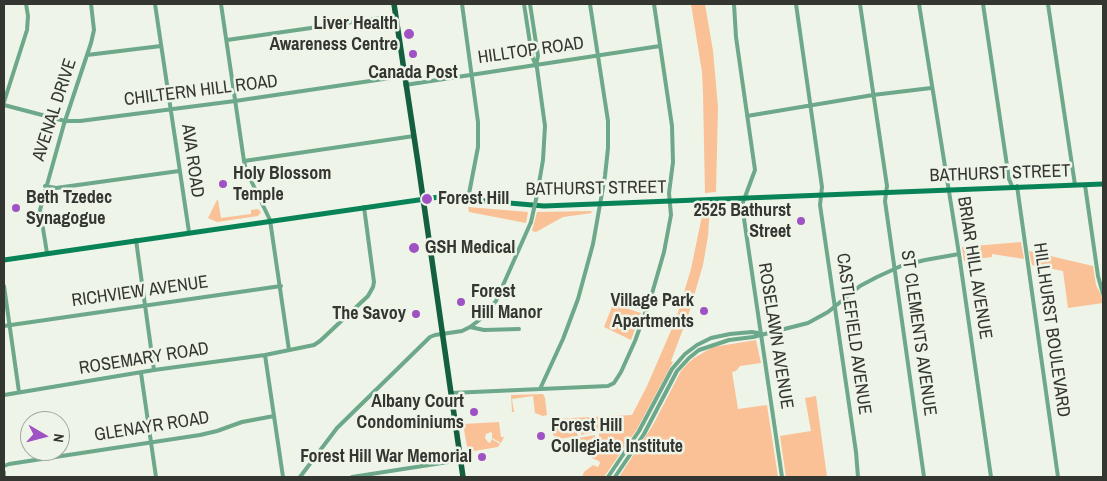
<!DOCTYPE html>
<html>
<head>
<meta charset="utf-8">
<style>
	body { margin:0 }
	#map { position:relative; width:1107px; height:481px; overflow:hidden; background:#eff4e8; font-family:"Archivo Narrow",sans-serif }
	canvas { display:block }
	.frame { position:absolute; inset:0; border:5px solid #343631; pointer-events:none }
	.north { position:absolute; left:20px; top:411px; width:50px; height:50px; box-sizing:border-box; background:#eff4e8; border:1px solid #a4a89f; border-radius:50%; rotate:98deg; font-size:14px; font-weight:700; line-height:20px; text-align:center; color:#343631 }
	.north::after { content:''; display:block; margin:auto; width:18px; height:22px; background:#9f52c4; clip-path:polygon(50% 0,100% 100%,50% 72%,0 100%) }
</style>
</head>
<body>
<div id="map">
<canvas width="1107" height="481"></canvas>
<div class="frame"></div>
<div class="north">N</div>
</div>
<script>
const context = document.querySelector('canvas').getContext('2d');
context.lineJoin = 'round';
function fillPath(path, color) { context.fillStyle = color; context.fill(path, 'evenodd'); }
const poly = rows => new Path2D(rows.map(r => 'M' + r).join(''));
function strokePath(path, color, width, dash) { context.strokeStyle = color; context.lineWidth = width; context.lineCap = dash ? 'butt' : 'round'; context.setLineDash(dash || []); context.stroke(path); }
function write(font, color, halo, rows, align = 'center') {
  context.font = font + ' "Archivo Narrow",sans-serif'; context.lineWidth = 5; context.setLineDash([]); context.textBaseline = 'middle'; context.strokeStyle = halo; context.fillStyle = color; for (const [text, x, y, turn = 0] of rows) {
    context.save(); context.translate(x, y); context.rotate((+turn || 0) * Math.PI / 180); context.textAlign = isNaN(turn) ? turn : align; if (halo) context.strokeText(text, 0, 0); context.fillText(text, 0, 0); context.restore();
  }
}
const green = poly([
	[691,4,705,4,713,51,718,107,716,192,705,193,703,93,702,72],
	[217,200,218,200,221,218,251,214,251,210,258,209,261,212,258,216,217,222,208,218],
	[704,206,710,206,708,236,703,265,689,313,671,361,673,362,637,429,604,477,582,477,584,472,593,465,598,467,600,463,599,461,592,458,591,454,592,452,599,451,599,431,581,435,582,430,579,421,563,423,563,433,576,431,578,436,559,439,553,435,552,419,632,415,647,386,676,319,691,269],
	[468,207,528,212,526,223,469,212],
	[591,211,592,213,563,217,536,232,532,231,537,212],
	[1021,242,1024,259,992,254,992,257,964,261,962,247],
	[1029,251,1093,266,1096,285,1103,299,1103,303,1068,308,1063,271,1032,265],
	[613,304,641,313,631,340,604,327],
	[756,340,761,363,740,366,736,371,732,372,738,409,767,405,778,477,619,477,653,425,681,371,687,364,694,358,713,347],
	[543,394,545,398,547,415,543,416,535,413,533,396,512,399,514,412,512,412,511,395],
	[816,396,827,477,786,477,780,436,811,431,805,398],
	[499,422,501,437,504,437,501,443,492,438,492,433,491,432,486,434,485,438,488,442,490,443,492,439,500,444,498,447,468,452,463,424],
	[595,435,597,449,580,452,578,438]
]);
const street = poly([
	[155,4,189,232],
	[221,4,244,161,246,170,270,220,289,350],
	[462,4,478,122,478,147,468,199],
	[524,4,532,56,537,68,545,126,543,160,537,195],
	[530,4,538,56,536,65],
	[734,4,736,37,755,170,742,205,782,477],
	[796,4,822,187,820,205,856,452,858,477],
	[860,4,887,186,885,201,924,477],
	[919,4,959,254,991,477],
	[983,4,1009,179,1012,186],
	[1048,4,1075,185],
	[227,40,395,16],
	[87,55,161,46],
	[405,85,660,46],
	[4,102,27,30,28,16,26,4],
	[4,105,65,121,80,121,235,101,404,76],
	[747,116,873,95,931,88],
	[244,161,414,136],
	[1085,185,1098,276,1103,294],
	[45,186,56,188,179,171],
	[1017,186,1058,477],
	[136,240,154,370],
	[47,253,40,210,64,124,91,43,94,30,91,4],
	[4,286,19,392],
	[4,326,281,286],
	[470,327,484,330,519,329],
	[265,355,283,477],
	[141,373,156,477],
	[540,389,563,339,578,299,593,244,605,176,608,148,608,121,590,4],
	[451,393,608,386,614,383,621,372,635,341,651,297,664,252,671,215,669,193,673,162,672,126,654,4],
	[4,395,154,370,265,355,314,345,320,341,368,296,373,287,374,282,364,207],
	[4,466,9,464,200,435,217,431,242,422,274,416],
	[4,472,4,477],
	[300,477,337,428,430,337,435,335,462,331,470,327,482,318,496,301,531,222],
	[352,477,461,460],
	[608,477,639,431,672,369,685,354,697,345,711,338,730,334,752,332,758,333],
	[615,477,644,434,677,371,689,358,699,350,729,340,753,337,808,323,828,312,860,286,877,277,901,266,925,260,959,254]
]);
const secondary = poly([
	[4,260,439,197,544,206,1103,184]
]);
const primary = poly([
	[394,4,418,163,463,477]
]);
const streetBridge = poly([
	[531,222,537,195]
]);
const markers = [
	[409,34,6,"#9f52c4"],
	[413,54,5,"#9f52c4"],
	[223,184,5,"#9f52c4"],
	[427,199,6,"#9f52c4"],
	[16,208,5,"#9f52c4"],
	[801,221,5,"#9f52c4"],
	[414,248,6,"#9f52c4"],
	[461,302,5,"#9f52c4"],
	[704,311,5,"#9f52c4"],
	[416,314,5,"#9f52c4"],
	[474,412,5,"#9f52c4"],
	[541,436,5,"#9f52c4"],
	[482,457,5,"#9f52c4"]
];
const poiNames = [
	["Liver Health",398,24],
	["Awareness Centre",398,45],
	["Canada Post",413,73,"center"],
	["Holy Blossom",233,174,"left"],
	["Temple",233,195,"left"],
	["Beth Tzedec",26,198,"left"],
	["Synagogue",26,219,"left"],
	["Forest Hill",438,199,"left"],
	["2525 Bathurst",791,211],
	["Street",791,232],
	["GSH Medical",425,248,"left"],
	["Forest",471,292,"left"],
	["Hill Manor",471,313,"left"],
	["Village Park",694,301],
	["Apartments",694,322],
	["The Savoy",406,314],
	["Albany Court",464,402],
	["Condominiums",464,423],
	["Forest Hill",551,426,"left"],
	["Collegiate Institute",551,447,"left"],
	["Forest Hill War Memorial",472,457]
];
const streetNames = [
	["HILLTOP ROAD",531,51,-8],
	["CHILTERN HILL ROAD",201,91,-7],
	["AVENAL DRIVE",55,110,-72],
	["AVA ROAD",192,161,82],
	["BATHURST STREET",1000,174,-2],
	["BATHURST STREET",596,189,-1],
	["BRIAR HILL AVENUE",974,268,81],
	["RICHVIEW AVENUE",140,292,-8],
	["HILLHURST BOULEVARD",1051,330,82],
	["ST CLEMENTS AVENUE",918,333,82],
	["CASTLEFIELD AVENUE",853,334,82],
	["ROSELAWN AVENUE",775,336,81],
	["ROSEMARY ROAD",144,359,-9],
	["GLENAYR ROAD",152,427,-9]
];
fillPath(green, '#fac096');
strokePath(street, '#6ca889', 4);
strokePath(secondary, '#078357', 5);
strokePath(primary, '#135f40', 5.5);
strokePath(streetBridge, '#6ca889', 4);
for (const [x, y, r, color] of markers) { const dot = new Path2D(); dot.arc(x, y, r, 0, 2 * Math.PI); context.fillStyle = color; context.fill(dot); strokePath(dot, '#eff4e8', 2); }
write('bold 18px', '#343631', '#eff4e8', poiNames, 'right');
write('18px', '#343631', '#eff4e8', streetNames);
</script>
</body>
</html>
